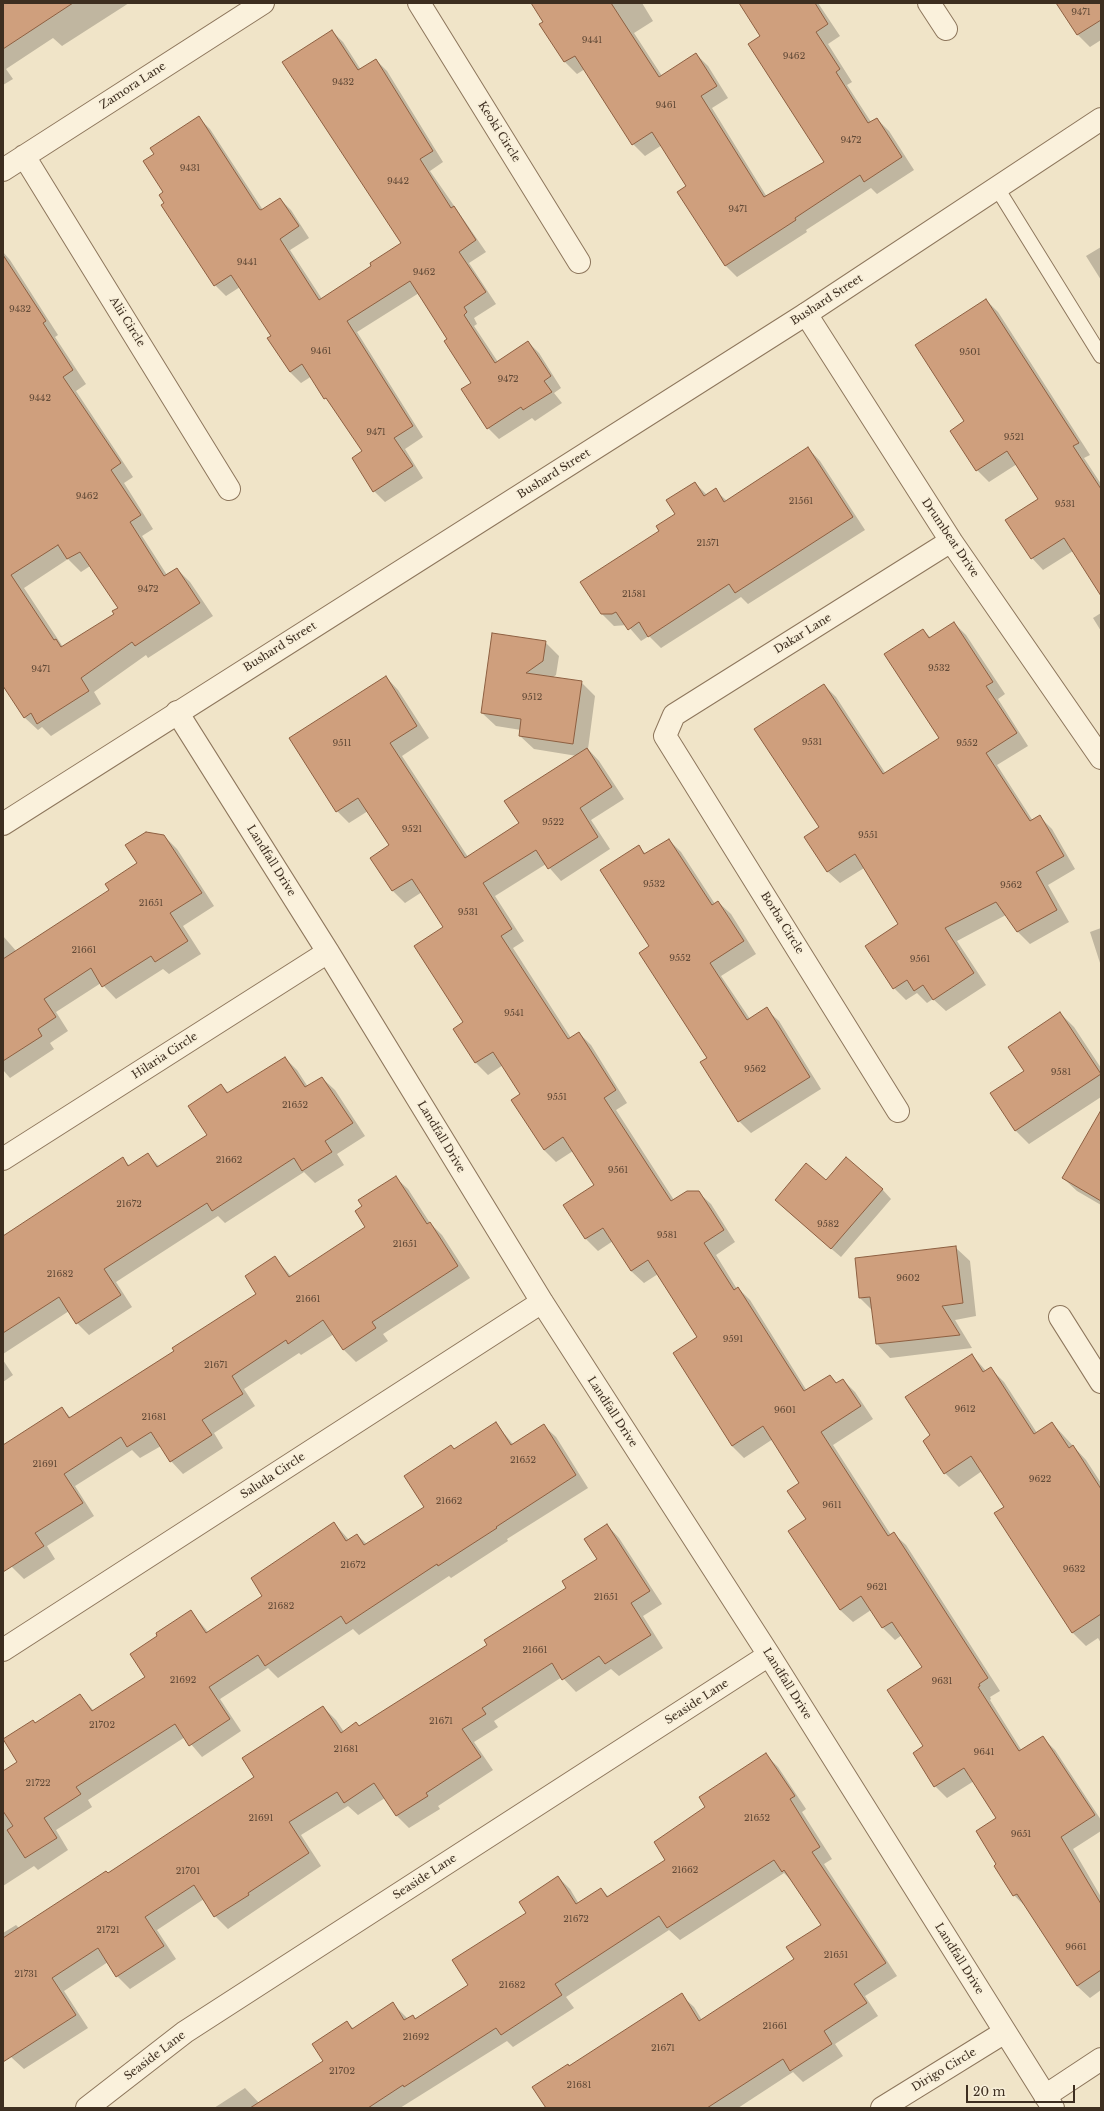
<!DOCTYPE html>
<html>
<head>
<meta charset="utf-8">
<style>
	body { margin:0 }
	#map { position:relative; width:1104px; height:2111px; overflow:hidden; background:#f0e4c8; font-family:"Libre Baskerville",serif }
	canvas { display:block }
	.frame { position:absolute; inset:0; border:4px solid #3d2e20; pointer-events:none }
	.scale { position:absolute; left:966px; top:2085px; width:109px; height:18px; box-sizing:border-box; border:2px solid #3d2e20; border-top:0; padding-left:5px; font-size:12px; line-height:14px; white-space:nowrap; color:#3d2e20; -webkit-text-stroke:3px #f7eed8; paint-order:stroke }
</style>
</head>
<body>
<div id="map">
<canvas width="1104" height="2111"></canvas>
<div class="frame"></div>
<div class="scale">20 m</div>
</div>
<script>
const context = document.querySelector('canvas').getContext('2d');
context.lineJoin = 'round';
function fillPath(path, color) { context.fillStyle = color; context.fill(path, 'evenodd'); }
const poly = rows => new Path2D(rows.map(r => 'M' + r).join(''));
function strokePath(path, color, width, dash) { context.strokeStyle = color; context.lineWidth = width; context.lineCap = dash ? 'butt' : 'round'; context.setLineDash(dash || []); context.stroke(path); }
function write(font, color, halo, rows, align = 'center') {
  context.font = font + ' "Libre Baskerville",serif'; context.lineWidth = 3; context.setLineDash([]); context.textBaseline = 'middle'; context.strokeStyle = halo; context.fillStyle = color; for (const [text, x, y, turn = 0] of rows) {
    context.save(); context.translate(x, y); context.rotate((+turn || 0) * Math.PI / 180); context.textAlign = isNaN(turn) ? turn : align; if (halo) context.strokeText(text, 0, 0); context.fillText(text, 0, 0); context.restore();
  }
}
const shadow = poly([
	[3,3,129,3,62,46,53,38,6,69,13,79,3,85],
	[532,3,642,3,653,21,634,33,662,76,696,54,708,66,728,98,712,108,767,197,825,162,761,36,740,3,818,3,840,36,828,44,852,82,847,85,871,122,877,119,889,131,914,170,877,194,871,188,806,230,807,232,737,277,725,265,688,186,662,145,645,156,633,144,585,69,577,74,565,62,540,25,544,22],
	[1062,3,1101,3,1101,40,1090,47,1078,35,1058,5],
	[332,31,343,42,361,70,376,60,387,71,443,162,430,171,486,252,469,263,496,304,474,318,477,324,474,326,498,362,528,342,539,353,561,388,554,393,562,403,535,421,532,418,499,439,488,428,473,383,448,340,419,293,357,332,423,437,405,449,423,478,385,502,374,491,363,452,312,376,301,383,290,372,268,339,272,336,240,287,226,296,215,285,165,204,165,192,155,155,199,118,210,129,263,210,280,199,291,210,309,238,290,250,322,299,373,266,403,243],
	[1101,247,1101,280,1086,256],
	[3,252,10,260,58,335,55,337,86,384,76,391,133,477,124,483,153,529,142,536,167,575,177,569,190,582,213,616,148,658,146,655,94,692,101,704,51,736,42,727,38,730,24,717,3,684],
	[68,559,81,572,90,566,119,608,116,615,63,647,24,588],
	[986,300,998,312,1090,455,1084,458,1101,484,1101,594,1073,551,1043,570,1032,558,1040,499,1017,464,989,482,977,470,965,421],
	[808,448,820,461,865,530,748,604,741,597,661,648,649,636,641,641,627,625,614,626,602,614,661,531,677,514,695,483,707,495,715,490,727,501],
	[1101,613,1101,631,1093,618],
	[954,623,966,635,1005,694,998,699,1028,746,997,765,1033,821,1040,817,1052,829,1075,869,1048,885,1069,922,1030,944,1018,932,1006,915,957,941,986,985,946,1011,933,999,927,1003,917,993,906,1000,894,988,900,925,864,868,840,883,827,871,820,827,824,685,836,697,886,774,940,739,923,630,931,638],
	[545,642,559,656,556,675,552,678,581,682,595,696,588,749,599,761,624,799,591,820,610,849,561,881,546,864,495,896,524,941,513,948,571,1038,579,1033,591,1045,627,1103,616,1110,674,1200,698,1192,711,1204,735,1242,716,1255,737,1289,738,1288,750,1300,807,1391,830,1376,838,1384,843,1380,855,1392,873,1419,833,1445,891,1535,893,1533,906,1545,1000,1691,990,1697,991,1699,990,1700,1022,1751,1043,1738,1055,1750,1101,1820,1101,1831,1073,1849,1101,1897,1101,1990,1090,1998,1077,1986,1026,1907,1014,1895,998,1865,998,1819,974,1781,947,1798,935,1786,925,1747,924,1667,902,1635,895,1640,883,1628,871,1610,853,1622,840,1610,807,1520,801,1483,773,1439,744,1458,732,1446,699,1337,658,1274,644,1283,631,1271,613,1241,598,1251,586,1239,564,1205,596,1185,573,1151,556,1162,544,1150,522,1094,503,1065,488,1075,476,1063,465,1022,444,927,422,892,405,903,393,891,371,858,390,846,368,811,349,823,337,811,386,677,398,690,429,738,402,756,468,857,520,824,577,756,534,749,520,736,521,730,496,726,482,713],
	[164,836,177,849,214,906,183,926,201,954,169,974,163,969,116,999,101,983,56,1012,68,1031,50,1043,54,1049,10,1078,3,1070,3,936,17,952,110,891],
	[669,840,681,852,715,904,718,902,731,914,756,954,721,976,750,1019,766,1009,779,1021,821,1089,751,1133,739,1121,651,946,638,846,646,854],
	[1101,928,1101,966,1090,932],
	[1060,1013,1074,1027,1101,1068,1101,1097,1029,1144,1015,1130,1025,1071],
	[285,1058,297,1070,308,1087,322,1078,335,1090,365,1136,337,1154,344,1165,315,1183,304,1172,225,1223,218,1216,116,1282,132,1307,89,1335,77,1323,69,1311,3,1354,3,1237,123,1159,130,1166,148,1155,160,1167,208,1135,221,1085,229,1093],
	[1101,1112,1101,1205,1077,1191,1063,1178],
	[395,1177,408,1189,430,1223,442,1235,470,1278,383,1334,388,1341,356,1362,344,1350,334,1334,301,1355,299,1353,244,1389,255,1406,214,1433,223,1448,183,1474,171,1461,161,1446,140,1458,132,1450,75,1486,94,1516,47,1546,55,1559,24,1579,12,1567,3,1553,3,1446,62,1408,71,1418,175,1352,258,1294,275,1258,291,1276,367,1227],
	[826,1182,882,1189,891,1199,841,1257,785,1209],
	[956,1248,970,1261,976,1316,955,1320,972,1348,890,1358,877,1344,873,1311,860,1298],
	[972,1355,986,1371,990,1368,1004,1382,1037,1433,1052,1423,1086,1460,1101,1483,1101,1643,1098,1638,1086,1646,1072,1632,1006,1507,982,1471,959,1487,945,1473,932,1436],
	[3,1360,13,1375,3,1382],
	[496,1424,513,1444,543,1425,556,1437,588,1488,507,1539,508,1541,451,1578,449,1576,359,1635,353,1629,278,1678,268,1668,220,1699,241,1731,202,1757,185,1737,88,1800,92,1807,56,1830,68,1850,38,1870,34,1866,3,1886,3,1773,18,1763,36,1724,80,1695,94,1711,146,1678,159,1636,191,1612,209,1633,264,1596,334,1523,349,1540,357,1535,367,1544,425,1508,451,1446,455,1450],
	[607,1525,619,1538,662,1604,643,1616,663,1648,619,1676,611,1669,576,1692,562,1677,494,1721,498,1727,474,1742,493,1770,438,1806,440,1809,409,1828,397,1816,385,1798,358,1815,348,1806,301,1835,321,1866,228,1929,215,1916,204,1899,157,1930,176,1959,130,1989,117,1976,108,1962,64,1991,88,2028,24,2069,11,2057,3,2044,3,1933,16,1925,19,1928,108,1874,256,1778,323,1707,336,1720,344,1732,359,1727,488,1645,567,1588,598,1559],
	[766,1755,778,1767,806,1809,802,1812,832,1859,824,1864,897,1976,865,1996,878,2016,835,2044,843,2056,803,2082,793,2072,738,2108,547,2108,569,2067,681,1995,694,2007,702,2020,796,1960,823,1925,793,1882,784,1873,680,1940,669,1930,566,1997,574,2008,513,2047,507,2041,400,2108,214,2108,245,2088,259,2103,324,2061,347,2022,354,2029,393,2004,408,2019,412,2016,416,2019,469,1985,558,1877,570,1889,579,1904,601,1889,609,1897,666,1860,707,1808]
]);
const building = poly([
	[3,3,73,3,3,49,3,3],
	[531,3,611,3,659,77,696,53,717,86,701,96,764,197,824,162,748,44,760,36,739,3,815,3,828,24,816,32,840,69,836,72,868,123,877,118,902,157,864,182,860,175,795,218,796,220,725,266,677,192,686,186,652,132,632,145,575,56,564,62,539,24,543,22,531,3],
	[1056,3,1101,3,1101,20,1077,35,1056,3],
	[332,30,358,70,376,59,433,151,420,159,451,208,454,206,476,240,459,252,486,292,464,307,467,312,464,315,495,363,528,341,551,376,544,381,552,392,523,410,521,407,487,429,461,389,471,383,444,341,447,339,410,281,347,321,413,426,394,438,413,466,373,492,352,458,362,451,326,398,324,399,302,364,290,372,267,338,271,336,231,275,214,286,161,205,164,203,159,195,163,192,143,161,154,154,150,148,199,116,259,209,261,210,280,198,299,226,280,239,319,300,371,266,370,263,401,243,282,62,332,30],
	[3,255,46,321,43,323,73,370,63,377,121,463,111,470,141,515,130,522,164,576,177,568,200,603,135,646,132,642,81,678,89,691,37,724,31,713,24,718,3,686,3,255],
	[58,545,67,559,80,552,118,608,112,611,114,614,61,647,56,639,54,640,11,575,58,545],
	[986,299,1079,443,1073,446,1101,489,1101,596,1064,538,1031,559,1005,520,1038,499,1007,451,976,471,950,431,964,421,915,345,986,299],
	[808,447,853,517,735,593,729,584,648,637,639,622,628,630,616,612,612,614,601,614,580,582,659,531,656,526,675,514,666,500,695,482,704,496,716,488,724,502,808,447],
	[954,622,993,682,986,686,1017,733,986,753,1030,821,1040,815,1064,856,1036,872,1057,910,1017,932,996,902,945,928,974,973,933,1000,923,985,914,991,907,980,893,989,865,946,898,924,855,854,827,872,804,837,819,827,754,729,824,684,883,774,939,738,884,654,923,629,929,638,954,622],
	[492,633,546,641,543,661,526,673,582,681,573,744,519,736,521,719,481,713,492,633],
	[386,676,417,726,390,743,465,858,519,823,504,801,587,748,612,787,580,808,598,837,548,869,536,850,483,883,512,929,501,936,568,1039,579,1032,616,1090,604,1098,671,1201,687,1191,699,1191,724,1230,704,1243,734,1290,738,1287,804,1391,830,1375,836,1383,843,1379,861,1406,821,1432,888,1536,894,1532,988,1678,979,1684,980,1686,978,1687,1019,1751,1043,1736,1095,1815,1061,1837,1101,1904,1101,1970,1077,1986,1017,1894,1013,1896,994,1866,996,1864,976,1831,996,1818,964,1768,934,1787,913,1753,923,1746,887,1690,922,1667,892,1622,882,1628,861,1596,840,1610,788,1531,806,1519,787,1491,799,1483,763,1426,732,1446,673,1353,697,1337,648,1260,631,1271,603,1228,585,1239,563,1205,594,1185,563,1137,544,1150,511,1100,520,1094,493,1052,475,1063,453,1029,463,1022,414,946,443,927,412,879,392,891,370,858,389,845,358,798,336,812,289,738,386,676],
	[146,832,164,835,202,893,170,913,188,941,155,962,151,956,102,987,91,968,44,999,56,1017,38,1029,42,1036,3,1061,3,959,109,890,105,884,137,863,125,845,146,832],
	[669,839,712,905,718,901,744,941,710,963,747,1020,767,1007,810,1077,738,1122,700,1062,707,1058,639,953,649,946,600,870,639,845,644,854,669,839],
	[1060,1012,1101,1074,1015,1131,990,1093,1024,1071,1008,1047,1060,1012],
	[285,1057,305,1087,322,1077,353,1123,325,1141,332,1152,302,1171,294,1158,212,1211,207,1203,104,1269,121,1295,76,1324,59,1297,3,1333,3,1236,123,1157,128,1166,148,1153,157,1167,207,1135,188,1106,221,1084,227,1093,285,1057],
	[1101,1110,1101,1201,1062,1178,1101,1110],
	[846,1157,883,1189,831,1249,775,1200,806,1163,826,1180,846,1157],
	[396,1176,427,1224,430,1222,458,1266,372,1322,376,1328,343,1350,323,1320,288,1344,286,1340,232,1376,243,1394,202,1420,212,1435,170,1462,151,1432,127,1447,121,1437,64,1474,83,1503,35,1533,44,1546,3,1572,3,1445,62,1407,69,1418,174,1351,172,1348,256,1294,245,1276,275,1256,289,1277,365,1227,355,1211,362,1206,358,1200,396,1176],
	[956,1246,963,1303,942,1306,960,1335,876,1344,870,1297,859,1298,855,1258,956,1246],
	[972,1354,983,1372,991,1367,1034,1434,1052,1422,1069,1448,1073,1445,1101,1489,1101,1614,1072,1633,994,1513,1004,1507,971,1456,944,1474,923,1441,930,1435,905,1397,972,1354],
	[496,1422,511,1445,544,1424,576,1475,496,1527,497,1528,438,1566,437,1564,346,1624,341,1616,265,1666,258,1655,209,1687,230,1719,189,1746,175,1724,76,1787,81,1794,44,1818,57,1838,25,1858,7,1830,13,1826,3,1811,3,1771,17,1762,3,1739,33,1720,35,1723,80,1694,92,1711,145,1677,130,1654,157,1636,156,1633,191,1610,206,1633,262,1596,251,1578,334,1522,346,1541,357,1534,364,1545,424,1507,404,1476,451,1445,454,1449,496,1422],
	[607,1524,650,1591,631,1603,651,1635,605,1664,599,1656,562,1680,552,1663,482,1708,486,1714,462,1729,481,1757,426,1793,428,1796,396,1816,374,1783,344,1803,337,1792,289,1822,309,1853,248,1893,249,1895,214,1917,194,1885,145,1917,164,1946,116,1977,98,1948,52,1978,76,2015,3,2062,3,1938,106,1871,108,1873,254,1777,242,1758,323,1706,341,1733,356,1722,359,1726,487,1645,484,1640,566,1588,562,1581,597,1559,584,1539,607,1524],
	[766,1753,795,1796,790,1799,820,1847,812,1852,886,1963,854,1984,867,2003,824,2031,832,2044,790,2071,783,2059,707,2108,546,2108,532,2087,568,2064,569,2066,682,1993,699,2021,794,1959,786,1947,821,1925,784,1870,782,1872,774,1860,667,1928,659,1916,555,1984,562,1995,501,2035,496,2028,404,2087,403,2085,368,2108,250,2108,323,2061,312,2044,347,2021,352,2029,393,2002,404,2020,413,2015,415,2019,468,1985,452,1960,526,1913,519,1902,558,1876,576,1904,601,1888,607,1897,665,1860,654,1842,705,1807,699,1797,766,1753]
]);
const service = poly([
	[997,188,1101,356]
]);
const minor = poly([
	[419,3,579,262],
	[929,3,946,29],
	[24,156,229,489],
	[3,170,263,3],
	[806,314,951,541,1101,758],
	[177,712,328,952,542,1302,769,1655,1053,2108],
	[898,1111,665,736,674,715,951,541],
	[3,1159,328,952],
	[1060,1317,1101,1382],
	[3,1650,542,1302],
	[1045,2096,1101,2059],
	[87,2108,185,2032,769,1655],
	[882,2108,1005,2032]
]);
const tertiary = poly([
	[3,824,806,314,1101,119]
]);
const numberNames = [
	["9471",1081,12],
	["9441",592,40],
	["9462",794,56],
	["9432",343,82],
	["9461",666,105],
	["9472",851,140],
	["9431",190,168],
	["9442",398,181],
	["9471",738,209],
	["9441",247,262],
	["9462",424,272],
	["9432",20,309],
	["9461",321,351],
	["9501",970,352],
	["9472",508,379],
	["9442",40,398],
	["9471",376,432],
	["9521",1014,437],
	["9462",87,496],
	["21561",801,501],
	["9531",1065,504],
	["21571",708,543],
	["9472",148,589],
	["21581",634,594],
	["9532",939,668],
	["9471",41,669],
	["9512",532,697],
	["9531",812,742],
	["9511",342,743],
	["9552",967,743],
	["9522",553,822],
	["9521",412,829],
	["9551",868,835],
	["9532",654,884],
	["9562",1011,885],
	["21651",151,903],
	["9531",468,912],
	["21661",84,950],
	["9552",680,958],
	["9561",920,959],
	["9541",514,1013],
	["9562",755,1069],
	["9581",1061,1072],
	["9551",557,1097],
	["21652",295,1105],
	["21662",229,1160],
	["9561",618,1170],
	["21672",129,1204],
	["9582",828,1224],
	["9581",667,1235],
	["21651",405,1244],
	["21682",60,1274],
	["9602",908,1278],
	["21661",308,1299],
	["9591",733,1339],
	["21671",216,1365],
	["9612",965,1409],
	["9601",785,1410],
	["21681",154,1417],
	["21652",523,1460],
	["21691",45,1464],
	["9622",1040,1479],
	["21662",449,1501],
	["9611",832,1505],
	["21672",353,1565],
	["9632",1074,1569],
	["9621",877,1587],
	["21651",606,1597],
	["21682",281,1606],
	["21661",535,1650],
	["21692",183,1680],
	["9631",942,1681],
	["21671",441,1721],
	["21702",102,1725],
	["21681",346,1749],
	["9641",984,1752],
	["21722",38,1783],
	["21691",261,1818],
	["21652",757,1818],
	["9651",1021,1834],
	["21662",685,1870],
	["21701",188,1871],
	["21672",576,1919],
	["21721",108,1930],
	["9661",1076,1947],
	["21651",836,1955],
	["21731",26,1974],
	["21682",512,1985],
	["21661",775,2026],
	["21692",416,2037],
	["21671",663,2048],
	["21702",342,2071],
	["21681",579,2085]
];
const streetNames = [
	["Zamora Lane",133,86,-33],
	["Keoki Circle",499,132,58],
	["Bushard Street",827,300,-33],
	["Alii Circle",127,322,58],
	["Bushard Street",554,474,-32],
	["Drumbeat Drive",950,538,56],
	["Dakar Lane",803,634,-32],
	["Bushard Street",280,647,-32],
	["Landfall Drive",271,861,58],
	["Borba Circle",782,923,58],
	["Hilaria Circle",165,1056,-33],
	["Landfall Drive",441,1137,59],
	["Landfall Drive",612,1412,57],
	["Saluda Circle",273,1476,-33],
	["Landfall Drive",787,1684,58],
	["Seaside Lane",697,1702,-33],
	["Seaside Lane",425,1877,-33],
	["Landfall Drive",959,1959,58],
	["Seaside Lane",155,2056,-37],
	["Dirigo Circle",944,2070,-31]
];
fillPath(shadow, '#0003');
fillPath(building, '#cf9f7d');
strokePath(building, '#8d5f41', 1);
strokePath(service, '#8d765c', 16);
strokePath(minor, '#8d765c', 24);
strokePath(tertiary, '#8d765c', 24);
strokePath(service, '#faf1dc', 14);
strokePath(minor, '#faf1dc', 22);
strokePath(tertiary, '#faf1dc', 22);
write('9px', '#624a37', null, numberNames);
write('11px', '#3d2e20', '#f7eed8', streetNames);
</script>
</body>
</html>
